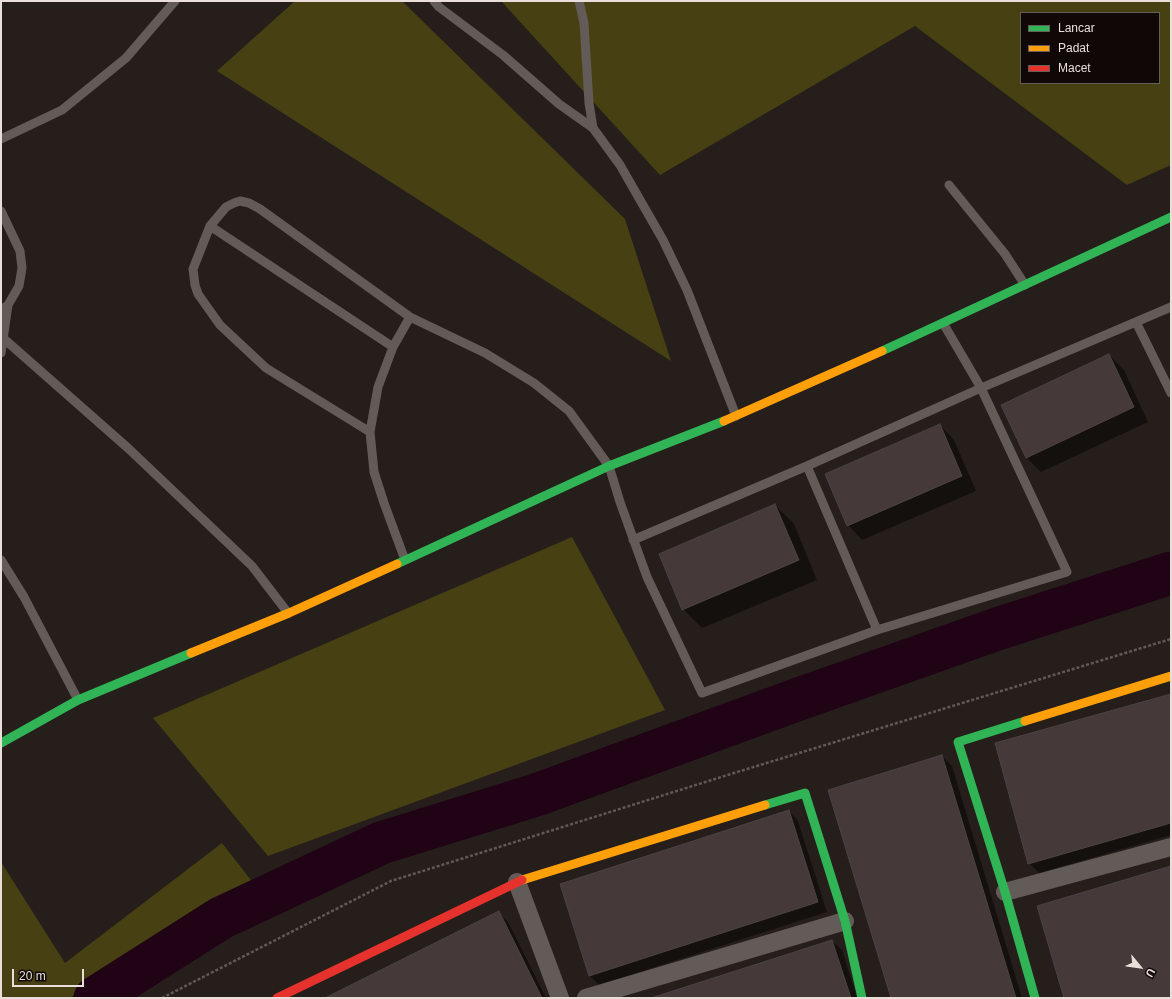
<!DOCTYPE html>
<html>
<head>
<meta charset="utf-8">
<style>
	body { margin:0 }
	#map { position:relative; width:1172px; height:999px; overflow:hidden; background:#261e1b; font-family:Arial,sans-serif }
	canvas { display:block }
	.frame { position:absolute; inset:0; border:2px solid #e9deda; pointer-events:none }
	.legend { position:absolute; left:1020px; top:12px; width:140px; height:72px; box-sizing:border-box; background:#0f0806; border:1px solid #665e5b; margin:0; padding:5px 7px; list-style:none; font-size:12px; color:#e9deda }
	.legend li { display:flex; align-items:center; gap:8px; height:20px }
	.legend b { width:20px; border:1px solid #665e5b }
	.north { position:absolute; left:1120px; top:947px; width:40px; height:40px; -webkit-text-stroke:3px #0f0806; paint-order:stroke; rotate:119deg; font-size:11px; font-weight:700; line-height:16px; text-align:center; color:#e9deda }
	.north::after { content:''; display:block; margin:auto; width:14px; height:18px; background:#e9deda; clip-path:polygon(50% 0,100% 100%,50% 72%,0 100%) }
	.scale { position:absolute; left:12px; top:969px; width:72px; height:18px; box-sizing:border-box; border:2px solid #e9deda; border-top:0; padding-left:5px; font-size:12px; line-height:14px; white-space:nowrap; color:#e9deda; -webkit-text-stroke:3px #0f0806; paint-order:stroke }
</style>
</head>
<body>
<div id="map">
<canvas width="1172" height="999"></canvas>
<div class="frame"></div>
<ul class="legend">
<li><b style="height:5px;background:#30b455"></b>Lancar</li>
<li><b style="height:5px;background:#ff9f0a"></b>Padat</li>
<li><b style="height:5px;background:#e5322d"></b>Macet</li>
</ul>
<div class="north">U</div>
<div class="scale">20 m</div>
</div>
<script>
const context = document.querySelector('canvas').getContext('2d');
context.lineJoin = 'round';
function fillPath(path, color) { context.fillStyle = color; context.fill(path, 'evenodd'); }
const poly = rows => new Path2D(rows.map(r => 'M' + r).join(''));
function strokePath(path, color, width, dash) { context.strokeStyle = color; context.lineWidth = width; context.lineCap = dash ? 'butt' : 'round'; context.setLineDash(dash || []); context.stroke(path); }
const green = poly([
	[295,1,402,1,625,219,671,361,217,71],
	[501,1,1171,1,1171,165,1127,185,915,26,660,175],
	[1021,13,1159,13,1159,83,1021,83],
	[572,537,665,710,268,856,153,718],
	[222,843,254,884,70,998,1,998,1,862,65,963]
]);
const shadow = poly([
	[1109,355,1124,370,1148,422,1041,472,1027,458],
	[940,425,954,440,976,491,862,540,848,525],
	[775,505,794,524,817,580,702,628,683,609],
	[1171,695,1171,835,1039,873,1029,863],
	[942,756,952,766,1022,998,892,998],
	[789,811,798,821,827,912,599,985,590,976],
	[499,913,508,922,546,998,327,998],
	[832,941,842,950,857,998,655,998]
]);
const river = poly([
	[95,998,221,918,381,843,536,795,799,699,997,629,1171,573]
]);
const building = poly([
	[1109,354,1134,407,1026,458,1001,405,1109,354],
	[940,424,962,476,847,526,825,474,940,424],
	[775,504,799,560,682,610,659,554,775,504],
	[1171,694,1171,823,1028,864,995,743,1171,694],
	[942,755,1016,998,891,998,828,790,942,755],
	[789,810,818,902,589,976,560,884,789,810],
	[1171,866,1171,997,1167,998,1064,998,1037,906,1171,866],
	[499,911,542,998,325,998,499,911],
	[832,940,851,998,651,998,832,940]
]);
const path = poly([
	[162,998,391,881,734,773,1171,639]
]);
const lane = poly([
	[434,1,439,7,503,55,559,104,593,128,620,165,663,240,687,290,736,416],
	[579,1,584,23,589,103,593,128],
	[1,139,62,110,126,58,175,1],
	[949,185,1005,254,1025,285],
	[1,211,20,251,22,268,19,286,8,305,1,310],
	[210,226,393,347],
	[1136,322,1171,393],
	[3,338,129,449,252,566,288,613],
	[1,353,8,305],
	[370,432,266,368,220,325,198,294,195,285,193,269,210,226,226,207,234,203,240,201,249,203,260,209,410,317],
	[807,466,877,630],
	[633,540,807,466,981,388,1171,307],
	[1,560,24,597,78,700],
	[405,560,384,503,374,472,370,432,378,387,393,347,410,317,485,353,534,383,569,411,609,466,620,502,647,577,702,693,877,630,1067,572,981,388,943,323]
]);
const street = poly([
	[517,882,560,998],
	[1005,892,1171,847],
	[586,998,845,921]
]);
const fast = poly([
	[882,351,1171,217],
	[397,564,609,466,724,421],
	[1025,721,958,742,1005,892,1035,998],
	[1,743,78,700,191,653],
	[765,805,805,793,845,921,862,998]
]);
const slow = poly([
	[724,421,882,351],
	[191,653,289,613,397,564],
	[1025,721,1171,676],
	[522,880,765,805]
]);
const jam = poly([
	[277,998,522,880]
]);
fillPath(green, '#474013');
fillPath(shadow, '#0007');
strokePath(river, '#210316', 43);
fillPath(building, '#463939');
strokePath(building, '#4b4343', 1);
strokePath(path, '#605a57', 2.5, [3, 2]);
strokePath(lane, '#625b58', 9);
strokePath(street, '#625b58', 18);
strokePath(fast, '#30b455', 9);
strokePath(slow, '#ff9f0a', 9);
strokePath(jam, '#e5322d', 9);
</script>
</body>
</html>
